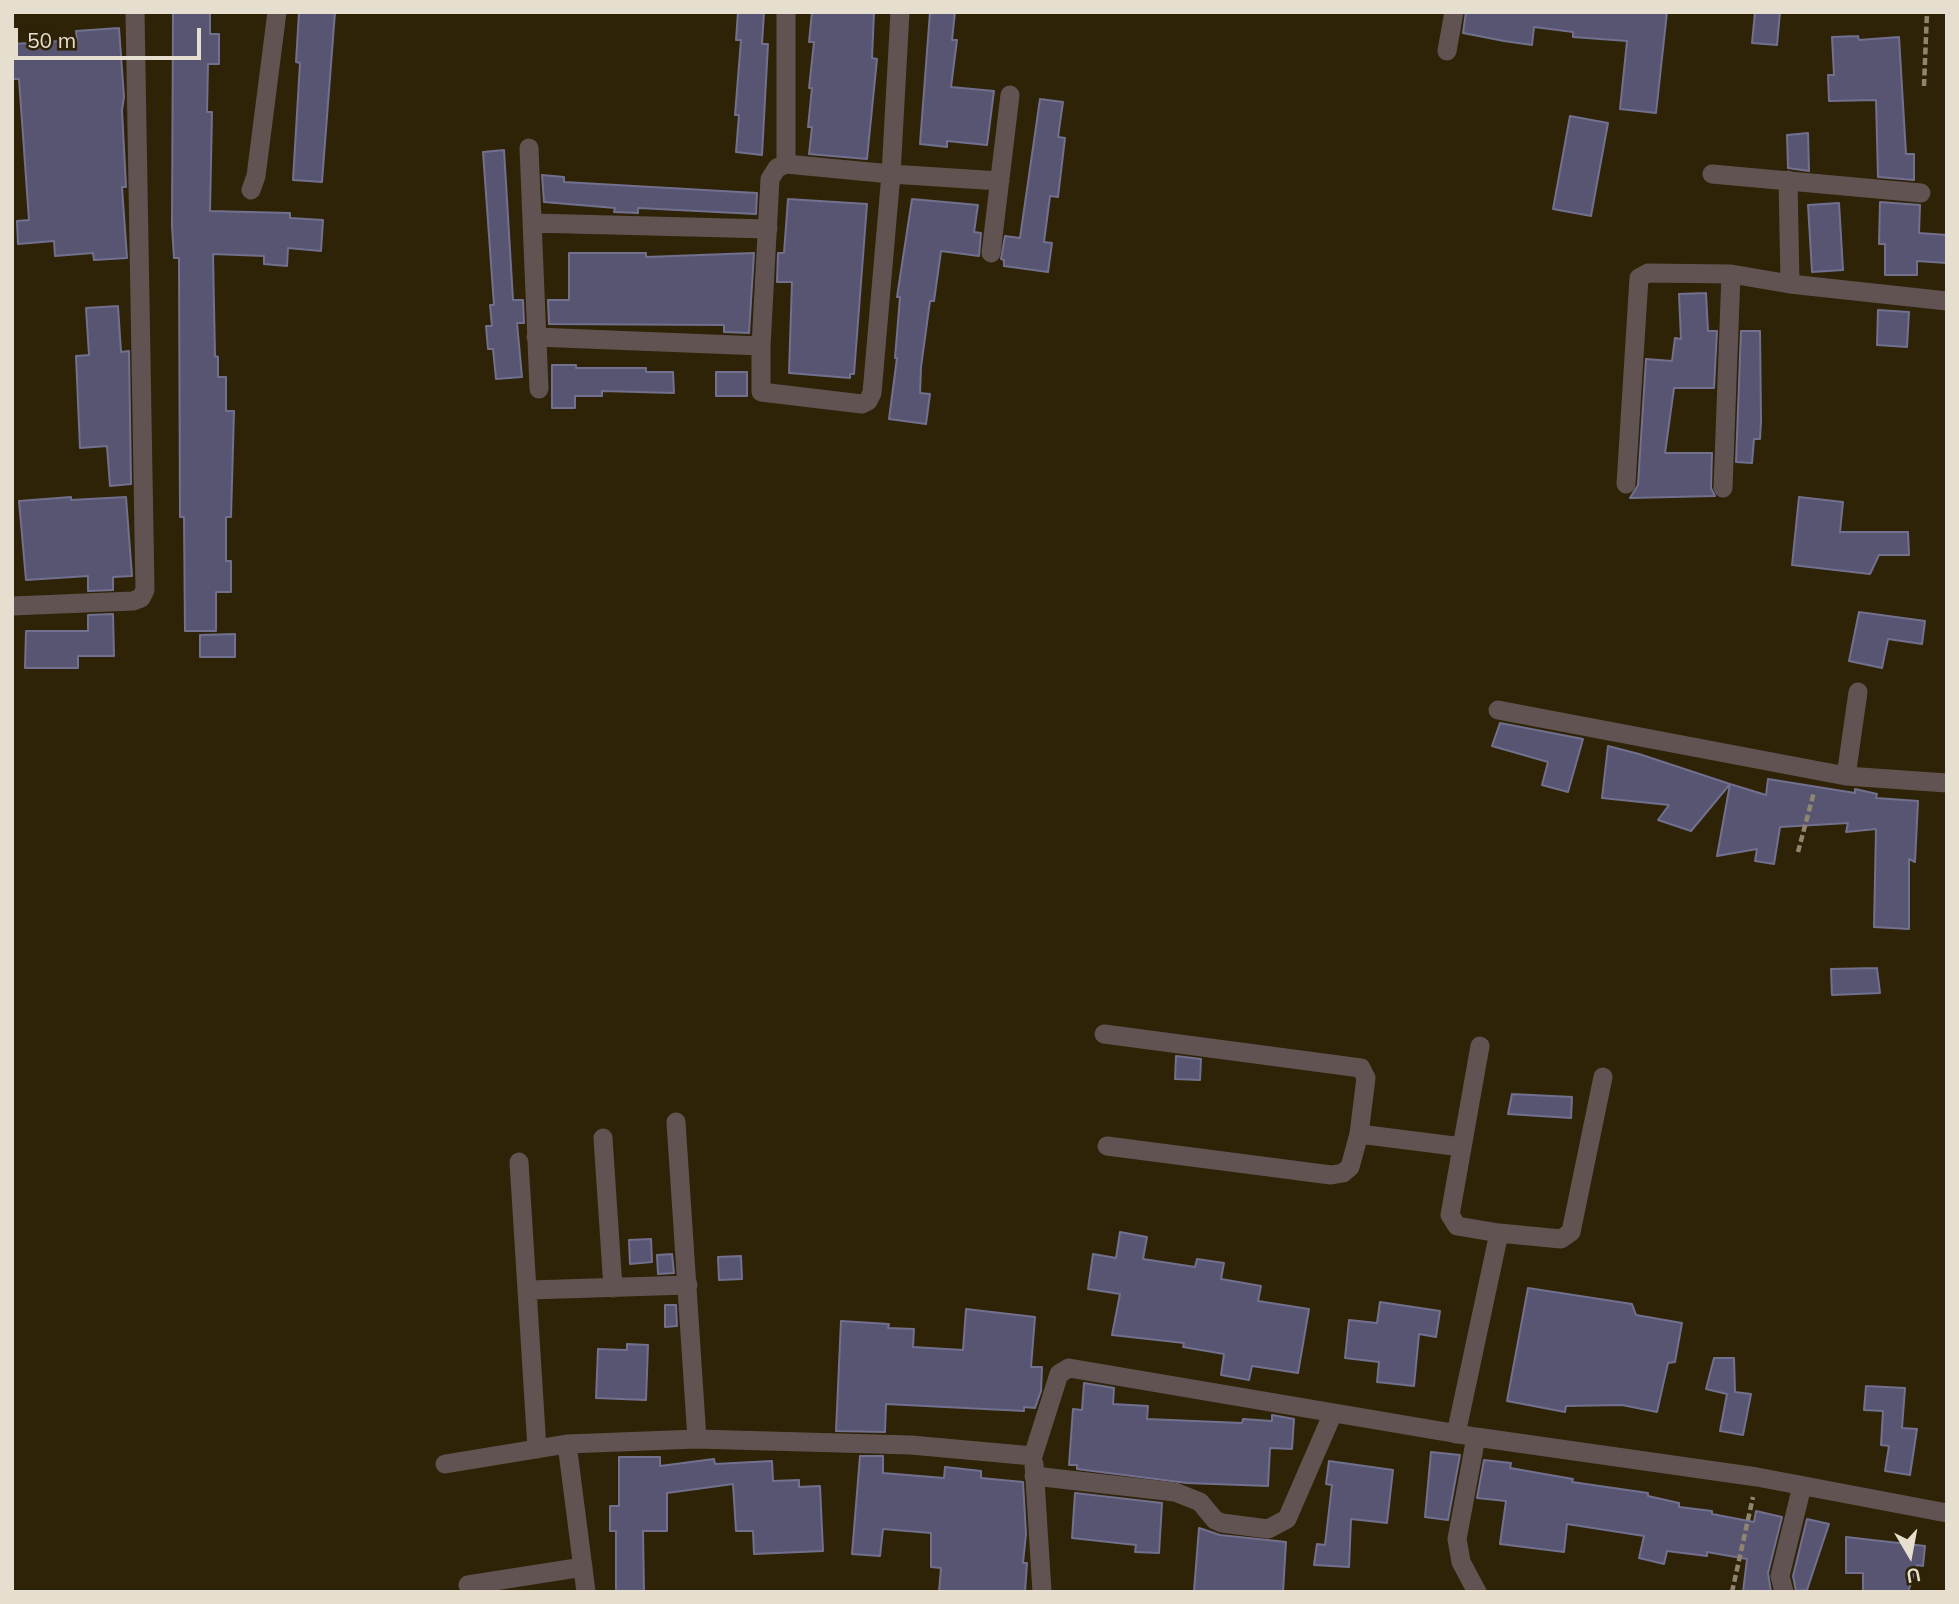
<!DOCTYPE html>
<html>
<head>
<meta charset="utf-8">
<style>
	body { margin:0 }
	#map { position:relative; width:1959px; height:1604px; overflow:hidden; background:#2f2307; font-family:Mulish,sans-serif }
	canvas { display:block }
	.frame { position:absolute; inset:0; border:14px solid #e6dece; pointer-events:none }
	.north { position:absolute; left:1875px; top:1520px; width:70px; height:70px; -webkit-text-stroke:5px #2f2307; paint-order:stroke; rotate:170deg; font-size:19px; font-weight:700; line-height:28px; text-align:center; color:#e6dece }
	.north::after { content:''; display:block; margin:auto; width:24px; height:32px; background:#e6dece; clip-path:polygon(50% 0,100% 100%,50% 72%,0 100%) }
	.scale { position:absolute; left:14px; top:28px; width:187px; height:32px; box-sizing:border-box; border:4px solid #e6dece; border-top:0; padding-left:9px; font-size:21px; line-height:24px; white-space:nowrap; color:#e6dece; -webkit-text-stroke:5px #2f2307; paint-order:stroke }
</style>
</head>
<body>
<div id="map">
<canvas width="1959" height="1604"></canvas>
<div class="frame"></div>
<div class="north">U</div>
<div class="scale">50 m</div>
</div>
<script>
const context = document.querySelector('canvas').getContext('2d');
context.lineJoin = 'round';
function fillPath(path, color) { context.fillStyle = color; context.fill(path, 'evenodd'); }
const poly = rows => new Path2D(rows.map(r => 'M' + r).join(''));
function strokePath(path, color, width, dash) { context.strokeStyle = color; context.lineWidth = width; context.lineCap = dash ? 'butt' : 'round'; context.setLineDash(dash || []); context.stroke(path); }
const building = poly([
	[173,12,210,12,210,34,219,34,219,64,208,64,207,112,212,112,210,211,290,213,290,218,323,220,321,251,288,248,287,266,264,264,264,256,213,254,215,356,218,357,218,377,226,377,226,411,234,411,231,517,226,517,226,561,231,561,231,592,216,592,216,631,185,631,184,517,180,517,179,258,174,258,172,226,173,12],
	[299,12,335,12,322,182,293,180,300,63,296,62,299,12],
	[738,12,764,12,762,44,768,44,762,155,736,152,739,115,735,115,741,40,736,40,738,12],
	[812,12,874,12,872,58,877,59,867,159,809,154,812,127,808,127,812,88,809,88,814,42,809,42,812,12],
	[930,12,955,12,952,40,957,40,951,87,994,91,987,145,947,141,947,147,920,144,930,12],
	[1466,12,1667,12,1656,113,1620,109,1627,41,1573,37,1573,32,1534,27,1532,45,1504,41,1463,33,1466,12],
	[1755,12,1780,12,1777,45,1752,43,1755,12],
	[119,28,124,97,122,110,126,187,122,187,127,258,94,260,93,253,55,256,54,241,18,244,17,221,29,220,19,79,12,79,12,44,77,40,76,31,119,28],
	[1858,36,1859,40,1899,37,1906,154,1914,154,1914,180,1878,177,1876,100,1829,101,1828,75,1834,75,1832,37,1858,36],
	[1040,99,1063,102,1058,137,1065,138,1058,197,1050,196,1044,242,1052,243,1048,272,1004,266,1004,260,1001,259,1005,236,1020,238,1040,99],
	[1570,116,1608,123,1591,216,1553,209,1570,116],
	[1808,133,1809,171,1788,168,1787,135,1808,133],
	[504,150,513,300,523,300,524,323,517,323,522,377,496,379,493,349,488,349,486,326,492,326,490,305,494,305,483,152,504,150],
	[542,175,564,177,564,182,757,193,756,214,638,208,638,213,614,212,615,208,544,202,542,175],
	[788,199,867,204,854,374,850,374,850,378,789,373,792,282,777,282,778,253,784,253,788,199],
	[912,199,978,205,974,232,981,233,979,256,941,251,934,301,930,301,921,367,920,393,930,394,926,424,889,419,897,358,895,358,900,297,897,297,912,199],
	[1880,202,1920,205,1919,233,1947,235,1947,263,1917,261,1917,275,1885,275,1885,244,1879,244,1880,202],
	[1839,203,1843,270,1812,272,1808,205,1839,203],
	[569,253,646,253,646,257,754,253,749,333,724,332,724,325,549,324,548,300,569,300,569,253],
	[1706,293,1708,331,1717,331,1714,388,1674,388,1665,453,1712,453,1711,488,1715,496,1630,498,1638,485,1646,359,1672,361,1675,338,1681,339,1679,294,1706,293],
	[118,306,121,352,129,351,131,484,110,486,107,446,80,448,76,356,89,355,86,308,118,306],
	[1878,310,1909,312,1907,347,1877,345,1878,310],
	[1741,331,1760,331,1761,421,1760,439,1754,439,1752,463,1736,462,1741,331],
	[552,365,576,365,576,368,646,368,646,372,673,372,674,393,602,391,602,396,575,396,575,408,552,408,552,365],
	[716,372,747,372,747,396,716,396,716,372],
	[71,497,71,500,126,497,132,576,113,577,113,590,88,591,88,576,26,580,19,501,71,497],
	[1799,497,1843,502,1840,532,1908,532,1909,555,1879,555,1870,574,1792,565,1799,497],
	[1859,612,1925,621,1922,644,1888,639,1882,668,1849,661,1859,612],
	[113,614,114,656,78,656,78,668,25,668,26,631,88,631,88,615,113,614],
	[235,634,235,657,200,657,200,635,235,634],
	[1500,723,1583,739,1568,792,1542,785,1548,762,1492,746,1500,723],
	[1608,746,1639,754,1730,784,1691,831,1658,820,1669,805,1602,798,1608,746],
	[1768,779,1855,793,1855,789,1877,794,1876,798,1918,801,1915,862,1909,859,1909,929,1874,927,1876,829,1846,832,1848,823,1780,827,1774,864,1755,861,1757,849,1717,856,1730,784,1766,795,1768,779],
	[1877,968,1880,993,1832,995,1831,969,1877,968],
	[1176,1056,1201,1059,1200,1080,1175,1079,1176,1056],
	[1512,1094,1572,1097,1571,1118,1508,1114,1512,1094],
	[1120,1232,1147,1237,1143,1259,1195,1267,1197,1259,1224,1263,1221,1279,1261,1286,1258,1301,1309,1309,1298,1373,1252,1366,1249,1380,1221,1375,1224,1354,1183,1347,1184,1343,1112,1335,1120,1294,1088,1289,1093,1254,1116,1258,1120,1232],
	[651,1239,652,1262,630,1264,629,1240,651,1239],
	[672,1254,674,1273,658,1274,657,1255,672,1254],
	[741,1256,742,1279,719,1280,718,1257,741,1256],
	[1528,1288,1632,1304,1636,1315,1682,1323,1675,1362,1668,1363,1657,1412,1622,1405,1566,1406,1565,1412,1507,1401,1528,1288],
	[1380,1302,1440,1311,1436,1337,1419,1334,1414,1386,1377,1382,1379,1362,1345,1358,1349,1320,1377,1323,1380,1302],
	[665,1305,676,1305,677,1326,665,1327,665,1305],
	[966,1309,1035,1317,1031,1367,1042,1367,1041,1391,1035,1408,1024,1407,1024,1411,886,1404,885,1432,836,1431,841,1321,889,1324,888,1328,914,1329,913,1347,963,1350,966,1309],
	[627,1344,648,1345,646,1400,596,1398,598,1349,627,1350,627,1344],
	[1714,1358,1734,1358,1735,1392,1751,1394,1743,1435,1720,1431,1727,1394,1706,1389,1714,1358],
	[1084,1383,1114,1388,1113,1404,1148,1406,1147,1419,1242,1423,1243,1419,1272,1421,1272,1415,1294,1419,1292,1449,1270,1448,1268,1486,1187,1483,1077,1469,1077,1465,1069,1465,1073,1409,1082,1410,1084,1383],
	[1866,1386,1905,1388,1902,1428,1917,1429,1910,1475,1885,1471,1889,1446,1881,1445,1883,1411,1864,1410,1866,1386],
	[1431,1452,1460,1455,1448,1520,1425,1517,1431,1452],
	[860,1456,883,1456,883,1473,944,1478,945,1467,981,1471,981,1478,1023,1482,1026,1534,1023,1563,1027,1563,1025,1592,939,1592,941,1568,931,1567,931,1533,883,1529,880,1556,852,1554,860,1456],
	[619,1457,660,1457,660,1466,714,1459,715,1464,772,1461,773,1481,799,1480,799,1487,820,1486,823,1551,754,1554,753,1531,736,1531,733,1484,667,1493,667,1531,643,1531,644,1592,616,1592,616,1531,610,1531,610,1506,619,1506,619,1457],
	[1484,1460,1511,1463,1510,1468,1573,1479,1572,1482,1648,1493,1648,1496,1679,1503,1679,1507,1712,1511,1712,1514,1754,1522,1756,1511,1782,1517,1768,1573,1771,1592,1743,1592,1747,1559,1707,1552,1707,1556,1667,1551,1664,1564,1639,1558,1644,1536,1567,1524,1564,1552,1500,1544,1506,1501,1477,1498,1484,1460],
	[1329,1461,1393,1470,1387,1523,1351,1519,1349,1567,1314,1565,1317,1544,1325,1545,1332,1485,1326,1484,1329,1461],
	[1075,1493,1162,1503,1159,1553,1135,1552,1136,1545,1072,1538,1075,1493],
	[1807,1519,1829,1524,1807,1590,1796,1591,1793,1576,1807,1519],
	[1199,1528,1220,1535,1286,1542,1283,1592,1194,1591,1199,1528],
	[1846,1537,1925,1546,1923,1566,1917,1565,1908,1592,1863,1592,1863,1573,1846,1573,1846,1537]
]);
const path = poly([
	[1924,86,1927,12],
	[1798,852,1814,792],
	[1732,1592,1753,1497]
]);
const minor = poly([
	[900,12,891,174,872,393,868,401,862,404,761,392,761,346,770,179,777,168,786,164,891,174,1000,181],
	[1447,51,1454,12],
	[529,148,539,389],
	[786,164,786,12],
	[1712,174,1921,193],
	[1788,180,1790,284],
	[251,190,256,176,277,12],
	[532,223,768,229],
	[991,253,1010,95],
	[536,337,761,346],
	[1626,484,1639,278,1648,273,1731,274,1790,284,1947,301],
	[1723,488,1731,274],
	[12,606,133,601,141,598,145,590,135,12],
	[1498,710,1846,776,1947,783],
	[1846,776,1858,692],
	[1104,1034,1361,1068,1366,1078,1359,1134],
	[676,1122,697,1439],
	[603,1138,613,1288],
	[1107,1146,1331,1175,1343,1173,1350,1167,1359,1134,1462,1147],
	[519,1162,537,1449],
	[1499,1233,1561,1239,1571,1232,1603,1077],
	[530,1290,688,1285],
	[1456,1434,1499,1233,1457,1226,1450,1215,1480,1046],
	[1476,1437,1457,1539,1461,1562,1477,1592],
	[567,1444,586,1592],
	[445,1464,567,1444,697,1439,911,1445,1033,1456,1059,1374,1069,1368,1476,1437,1757,1477,1947,1513],
	[1034,1464,1042,1592],
	[1034,1476,1175,1492,1200,1502,1215,1520,1222,1523,1268,1529,1287,1519,1333,1413],
	[468,1585,583,1567],
	[1784,1592,1780,1576,1802,1486]
]);
fillPath(building, '#575572');
strokePath(building, '#71708e', 2);
strokePath(path, '#908670', 4.5, [7, 3.5]);
strokePath(minor, '#625353', 19);
</script>
</body>
</html>
